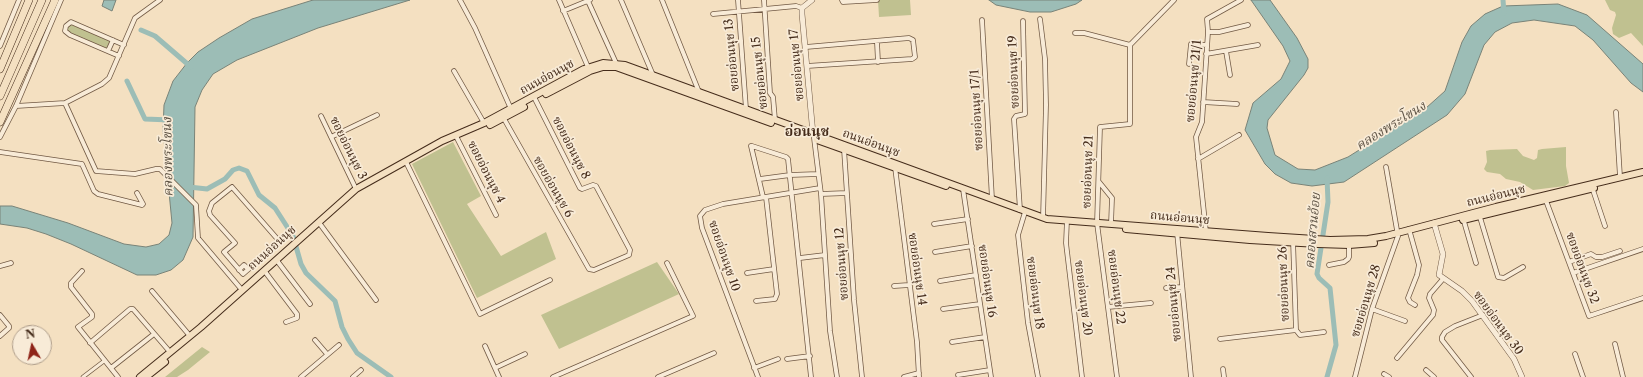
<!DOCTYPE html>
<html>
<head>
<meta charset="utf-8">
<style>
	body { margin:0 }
	#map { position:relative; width:1643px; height:377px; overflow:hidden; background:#f4e0c1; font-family:"Libre Caslon Text",serif }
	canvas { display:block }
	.north { position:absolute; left:12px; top:325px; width:40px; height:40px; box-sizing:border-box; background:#f8ebd7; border:1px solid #b09f8c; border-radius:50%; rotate:351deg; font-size:11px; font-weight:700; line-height:16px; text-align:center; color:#452c1b }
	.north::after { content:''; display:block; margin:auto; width:14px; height:18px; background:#8f2418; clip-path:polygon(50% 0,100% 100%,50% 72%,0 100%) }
</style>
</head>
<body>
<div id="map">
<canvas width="1643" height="377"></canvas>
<div class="north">N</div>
</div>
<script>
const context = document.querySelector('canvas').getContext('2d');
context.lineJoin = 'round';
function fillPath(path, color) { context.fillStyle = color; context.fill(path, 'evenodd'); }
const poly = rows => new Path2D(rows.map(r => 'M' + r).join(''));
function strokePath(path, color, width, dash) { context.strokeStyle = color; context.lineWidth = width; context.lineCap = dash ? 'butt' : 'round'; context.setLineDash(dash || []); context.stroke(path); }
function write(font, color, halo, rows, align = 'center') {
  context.font = font + ' "Libre Caslon Text","Noto Serif Thai",serif'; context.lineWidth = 3.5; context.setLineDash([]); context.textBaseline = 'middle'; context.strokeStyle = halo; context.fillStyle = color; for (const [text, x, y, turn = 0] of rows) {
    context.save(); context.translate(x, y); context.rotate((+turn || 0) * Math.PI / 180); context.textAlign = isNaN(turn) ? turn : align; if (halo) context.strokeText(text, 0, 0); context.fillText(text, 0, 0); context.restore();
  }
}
const green = poly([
	[878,0,910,0,911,15,879,17],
	[1605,0,1643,0,1643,46,1631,33,1619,38,1613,34,1612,28,1616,15,1615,12,1610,10],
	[68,25,72,25,111,41,108,49,68,33,67,31],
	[453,142,481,196,467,204,501,256,546,232,556,259,477,298,412,164],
	[1566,147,1566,166,1569,183,1565,186,1533,190,1520,182,1506,179,1500,174,1487,172,1484,169,1487,162,1486,151,1490,150,1517,149,1523,156,1534,160,1537,158,1538,150,1542,149],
	[657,262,679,294,559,349,541,315],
	[202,347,210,352,188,370,177,377,165,377]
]);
const water = poly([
	[104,0,116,0,112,11,102,6,104,0],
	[313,0,410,0,318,28,237,60,213,74,202,90,195,107,193,237,183,260,171,270,156,275,137,275,71,244,46,234,27,228,0,224,0,206,12,206,68,223,124,244,146,247,159,244,169,235,172,223,163,130,164,105,173,81,187,63,198,52,219,38,252,19,313,0],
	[989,0,1082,0,1076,4,1051,12,1030,12,996,5,989,0],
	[1251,0,1270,0,1297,38,1308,59,1308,68,1304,75,1268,120,1267,128,1275,155,1298,169,1315,170,1348,157,1426,108,1445,91,1462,42,1471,26,1485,14,1503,6,1558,4,1587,15,1643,64,1643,92,1631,83,1593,40,1575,26,1534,20,1512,23,1495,32,1484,45,1465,94,1447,115,1344,182,1312,186,1291,183,1275,174,1265,164,1245,130,1253,103,1281,79,1290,61,1283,46,1251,0]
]);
const canal = poly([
	[1503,0,1504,13],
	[141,30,155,36,191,67],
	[127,81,145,119,170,120],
	[189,187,207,189,225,179,233,170,239,168,247,171,259,195,275,208,293,236,301,264,306,273,335,301,342,327,348,339,357,353,391,377],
	[1327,377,1336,345,1330,288,1319,278,1317,274,1328,202,1327,178]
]);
const pedestrian = poly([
	[83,377,104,361]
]);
const minor = poly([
	[160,0,135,18,109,78,102,84,65,103,96,171,135,174,156,169,160,169,196,205,198,238,242,290],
	[460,0,475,28,511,109],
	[559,0,588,67],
	[621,0,653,75],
	[662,0,699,92],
	[738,0,746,109],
	[764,0,770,93,773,97,775,120],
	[842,0,843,2,877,0],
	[588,1,616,63],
	[563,11,590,0],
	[713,14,796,6,802,8],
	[1040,19,1045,59,1046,105,1043,218],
	[982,20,992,199],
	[1208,32,1219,32,1248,25],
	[1075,33,1084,33,1130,45],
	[877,42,878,62],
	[0,46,19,0],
	[806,47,909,38,913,40,915,57,912,59,807,66],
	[108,51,113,40],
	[1226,51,1230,75],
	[1206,54,1258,45],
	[119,56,70,35,65,31,66,26,71,22,124,45],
	[1189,64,1191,44,1207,45],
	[454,71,484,123],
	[1203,102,1237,104],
	[16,106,65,103],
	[1616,112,1620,177],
	[321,116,356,189],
	[503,117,589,269,594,270,629,255,630,250,596,186,593,185,582,189,580,188,534,97],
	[0,137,16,106,61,0],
	[331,137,377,115],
	[457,138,496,215],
	[814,138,821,194,830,331,837,377],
	[844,149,854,300,862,377],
	[0,152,82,164,94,191,98,194,142,205,143,204,137,193],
	[1198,159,1239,135],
	[407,164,480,314,550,280],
	[895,167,917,342,919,377],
	[760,179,790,175,818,174],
	[1099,182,1112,198,1111,224],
	[232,187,280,242,243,274,224,252,235,243,210,215,209,211,212,203,232,187],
	[1592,187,1605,226],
	[963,189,991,377],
	[821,194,847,193],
	[763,197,751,146,752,146,786,157,788,159,811,377],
	[1545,198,1589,316,1643,298],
	[1020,210,1014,119,1016,116,1025,114,1023,21],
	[1025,212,1018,235,1028,323,1038,377],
	[1479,214,1498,277,1504,278,1523,267],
	[1463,218,1476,263],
	[1067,220,1066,243,1082,377],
	[320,224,376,300],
	[934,224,968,219],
	[1409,229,1419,265,1417,275,1408,298,1410,302,1415,305],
	[1177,232,1191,377],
	[1206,232,1196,137,1202,122,1208,32,1207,19,1241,0],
	[1293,240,1296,330,1300,335,1324,332],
	[935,252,972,246],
	[800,258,825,255],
	[278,262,310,304],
	[1569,262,1591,254,1596,257,1602,257,1620,251],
	[1329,265,1344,262,1348,259,1349,257,1349,243],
	[0,266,11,263],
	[239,270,244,265,248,269],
	[82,271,71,283,71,287,92,314,92,317,78,327,118,377],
	[266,273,297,314,297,318,286,322],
	[747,273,774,269],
	[1573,273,1643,249],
	[940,281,976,275],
	[894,286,909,285],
	[1166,288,1182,287],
	[152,291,190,336],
	[756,301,775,299,777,294,766,197],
	[1108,307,1151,303],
	[943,309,980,304],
	[1372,309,1405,321],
	[0,315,9,326,9,328,0,336],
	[1220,339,1296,330],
	[315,340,327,354],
	[952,342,985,337],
	[90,343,130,309,133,309,170,352],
	[1615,344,1623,377],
	[485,346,499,377],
	[1575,354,1583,377],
	[1397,358,1433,315,1434,310,1429,298,1430,294,1443,279],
	[787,359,810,356],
	[111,368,154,334],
	[495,368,525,354],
	[754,368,778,359],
	[1223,369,1224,377],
	[1426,370,1434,377],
	[1384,374,1389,377],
	[958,375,990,370],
	[301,377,339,345],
	[353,377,361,370],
	[553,377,693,316,667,263],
	[658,377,714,353],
	[758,377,702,228,700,216,705,210,723,204,820,188],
	[904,377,919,373],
	[1117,377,1097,223,1100,127,1130,124,1130,45,1174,0],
	[1355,377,1372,309,1398,236,1386,167],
	[1471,377,1442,340,1442,337,1445,332,1455,326,1483,315]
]);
const tertiary = poly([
	[812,0,802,8,802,14,813,134],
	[1434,223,1443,254,1439,275,1462,291,1472,301,1514,359,1522,377]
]);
const primary = poly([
	[546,94,590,71,603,67,616,67,771,123],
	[490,125,524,107],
	[817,140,946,186],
	[1463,220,1594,188],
	[1126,229,1250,240,1318,244,1349,245,1374,243],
	[140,377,201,327,356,189,442,141,484,123,584,69,603,63,625,65,1047,219,1268,236,1330,240,1368,239,1386,236,1496,207,1643,172],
	[146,377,165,362]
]);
const motorway = poly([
	[0,69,29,0],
	[0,96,42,0],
	[0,122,55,0]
]);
const streetNames = [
	["ซอยอ่อนนุช 13",732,55,-95],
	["ซอยอ่อนนุช 17",797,65,-95],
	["ซอยอ่อนนุช 19",1014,72,-92],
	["ซอยอ่อนนุช 15",760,73,-96],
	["ถนนอ่อนนุช",547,77,-29],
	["ซอยอ่อนนุช 21/1",1194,81,-85],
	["ซอยอ่อนนุช 17/1",977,110,-93],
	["ถนนอ่อนนุช",871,143,20],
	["ซอยอ่อนนุช 3",348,148,64],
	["ซอยอ่อนนุช 8",571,148,63],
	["ซอยอ่อนนุช 4",486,172,63],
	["ซอยอ่อนนุช 21",1088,172,-88],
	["ซอยอ่อนนุช 6",553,187,60],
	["ถนนอ่อนนุช",1496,196,-14],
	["ถนนอ่อนนุช",1180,218,5],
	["ถนนอ่อนนุช",272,248,-42],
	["ซอยอ่อนนุช 10",724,256,71],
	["ซอยอ่อนนุช 12",842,264,-94],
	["ซอยอ่อนนุช 32",1582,268,70],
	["ซอยอ่อนนุช 14",917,269,82],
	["ซอยอ่อนนุช 16",987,281,82],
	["ซอยอ่อนนุช 26",1284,284,-92],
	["ซอยอ่อนนุช 22",1116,287,83],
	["ซอยอ่อนนุช 18",1035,293,83],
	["ซอยอ่อนนุช 20",1083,298,83],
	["ซอยอ่อนนุช 28",1366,301,-73],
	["ซอยอ่อนนุช 24",1174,304,-95],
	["ซอยอ่อนนุช 30",1498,323,54]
];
const waterNames = [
	["คลองพระโขนง",1391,126,-32],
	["คลองพระโขนง",168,157,-91],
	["คลองสวนอ้อย",1313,231,-85]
];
const quarterNames = [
	["อ่อนนุช",807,132]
];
fillPath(green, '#c0c190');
fillPath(water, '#9cbdb6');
strokePath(water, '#798378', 1);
strokePath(canal, '#9cbdb6', 5);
strokePath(pedestrian, '#715944', 4.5);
strokePath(minor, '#715944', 5.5);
strokePath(tertiary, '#715944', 6);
strokePath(primary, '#452c1b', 8);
strokePath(motorway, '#452c1b', 8);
strokePath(pedestrian, '#f8ebd7', 3);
strokePath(minor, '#f8ebd7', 4);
strokePath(tertiary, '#f8ebd7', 5);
strokePath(primary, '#f4e0c1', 6);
strokePath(motorway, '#f4e0c1', 7);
write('12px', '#452c1b', '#f8ebd7', streetNames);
write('italic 13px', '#5b5042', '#f8ebd7', waterNames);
write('bold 14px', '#452c1b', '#f8ebd7', quarterNames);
</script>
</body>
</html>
